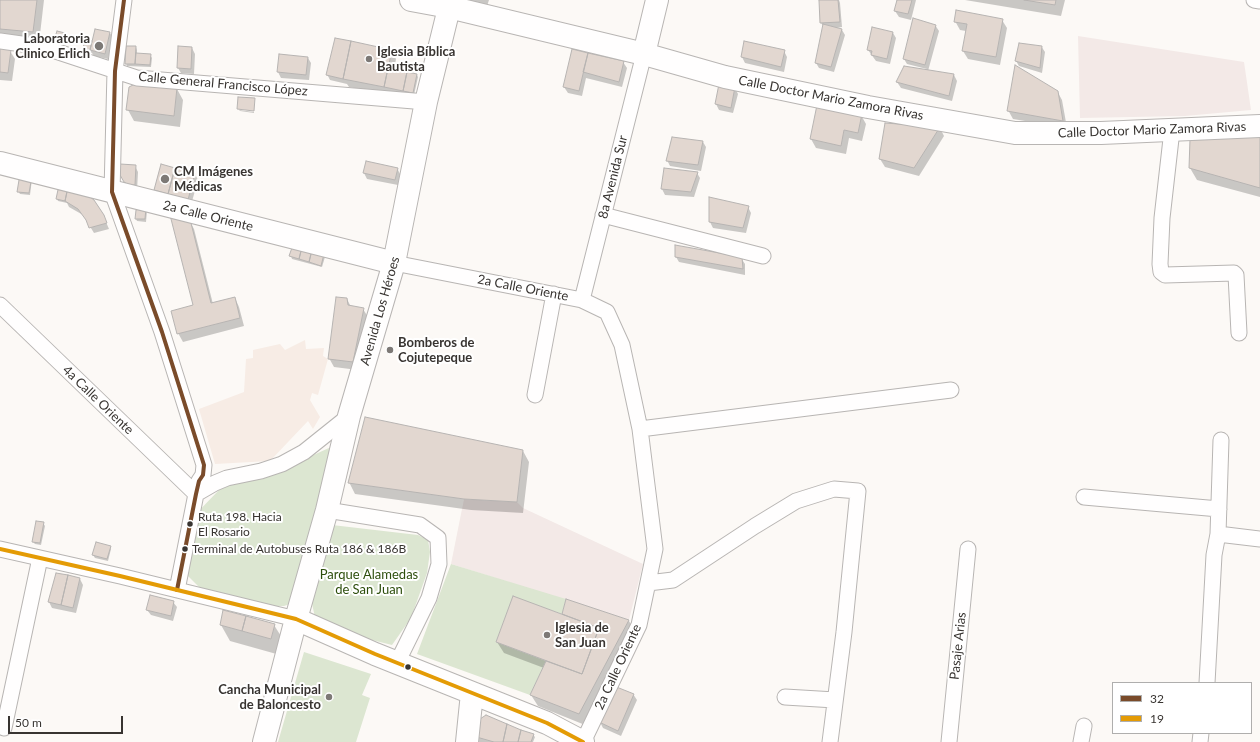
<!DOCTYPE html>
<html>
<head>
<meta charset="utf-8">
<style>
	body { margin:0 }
	#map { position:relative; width:1260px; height:742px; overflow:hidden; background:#fcf9f6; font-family:Lato,sans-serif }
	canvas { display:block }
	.legend { position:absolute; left:1112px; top:682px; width:140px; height:52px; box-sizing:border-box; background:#fff; border:1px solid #afaead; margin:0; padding:5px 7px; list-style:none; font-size:12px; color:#383431 }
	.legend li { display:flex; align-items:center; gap:8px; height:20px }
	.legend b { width:20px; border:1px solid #afaead }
	.scale { position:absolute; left:8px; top:716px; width:115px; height:18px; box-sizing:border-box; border:2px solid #383431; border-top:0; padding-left:5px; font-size:12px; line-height:14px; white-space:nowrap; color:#383431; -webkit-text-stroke:3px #fff; paint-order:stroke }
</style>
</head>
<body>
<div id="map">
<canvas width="1260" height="742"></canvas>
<ul class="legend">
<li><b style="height:5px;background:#7a4b2a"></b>32</li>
<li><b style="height:5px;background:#e49b05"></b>19</li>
</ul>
<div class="scale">50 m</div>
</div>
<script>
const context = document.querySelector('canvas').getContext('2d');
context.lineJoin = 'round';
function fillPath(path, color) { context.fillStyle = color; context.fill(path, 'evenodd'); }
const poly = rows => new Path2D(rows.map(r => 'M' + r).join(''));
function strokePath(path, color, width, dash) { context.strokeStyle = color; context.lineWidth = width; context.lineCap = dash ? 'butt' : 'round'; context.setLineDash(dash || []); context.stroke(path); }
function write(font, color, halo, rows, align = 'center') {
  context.font = font + ' Lato,sans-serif'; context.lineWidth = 4; context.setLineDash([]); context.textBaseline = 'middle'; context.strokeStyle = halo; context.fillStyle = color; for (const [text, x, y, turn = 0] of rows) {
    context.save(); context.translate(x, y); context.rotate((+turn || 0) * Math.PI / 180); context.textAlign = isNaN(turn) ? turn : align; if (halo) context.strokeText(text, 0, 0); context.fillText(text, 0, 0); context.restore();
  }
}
const built = poly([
	[305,340,306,349,324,348,323,356,328,359,318,395,312,393,310,400,320,417,313,429,308,421,270,461,215,464,199,409,244,392,246,359,253,358,253,350,280,344,285,350]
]);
const education = poly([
	[1078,36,1244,62,1251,110,1185,116,1080,118],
	[464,499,517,502,523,508,643,564,629,620,451,564]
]);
const green = poly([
	[331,447,293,603,284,606,271,606,200,588,180,568,190,520,219,490,241,480,283,469],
	[332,525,418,535,428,540,430,552,427,573,411,618,392,645,348,634,316,622,311,599],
	[451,564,566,599,562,614,513,597,496,642,546,661,530,695,417,654],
	[304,652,371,674,362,695,370,698,356,742,278,742]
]);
const shadow = poly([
	[0,0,44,0,39,43,0,39],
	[467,0,489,0,487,6],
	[820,0,839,0,840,3,842,27,836,28,842,30,845,35,834,72,819,68,816,63,824,27,821,23],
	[898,0,916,0,911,20,899,17,895,11],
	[965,0,1065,0,1061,16],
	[1002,20,1007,28,1000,65,968,59,963,51,966,31,960,30,955,21],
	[935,25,939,31,928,71,954,75,957,81,952,101,901,88,897,82,927,71,927,69,907,64,904,59],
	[110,33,113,38,108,59,94,56,92,53,85,51,84,49,86,40,93,42],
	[893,33,896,38,890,64,876,61,868,50],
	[64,34,66,36,63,44,57,43,55,40],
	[745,42,784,51,787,57,784,72,745,63,742,57],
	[1041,46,1045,52,1042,73,1019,66,1016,61],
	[136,47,137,50,137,54,150,55,152,58,151,67,127,66,126,63],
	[192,48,195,54,194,74,181,73,178,68],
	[0,49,10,51,15,59,12,81,0,80],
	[391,50,396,59,394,70,417,75,418,77,414,95,389,95,349,87,347,84,330,80,327,74],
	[572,50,623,62,627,68,622,87,586,78,582,96,568,93,564,87],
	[280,55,308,58,311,63,309,80,281,78,278,72],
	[735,88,738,94,733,113,719,110,716,104],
	[177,89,183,100,180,127,134,121,128,110],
	[1057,91,1062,100,1067,128,1013,119,1008,110],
	[239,110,254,112,254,113,240,111],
	[861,115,866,124,862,141,849,138,846,154,816,148,811,139],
	[940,128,944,136,919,176,885,167,880,159],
	[1260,134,1260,197,1197,180,1190,168],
	[703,142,706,147,701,171,670,166,667,160],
	[162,165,195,174,198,180,191,205,158,196,155,190],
	[135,166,138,172,137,191,128,188,121,175],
	[397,168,400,174,398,185,367,179,364,173],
	[697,173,700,178,694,197,665,195,662,189],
	[32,179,30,195,20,194,18,191],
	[60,186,103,215,109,229,94,233,83,215,69,207,67,203,58,201,57,199],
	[748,207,751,213,746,233,713,228,710,222],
	[137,210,147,211,146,222,137,221,136,219],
	[189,220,194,229,213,304,235,298,239,307,244,326,183,342,178,333,194,306],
	[324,255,325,257,322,267,292,259,291,256],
	[676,257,741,258,745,264,745,275,679,262],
	[347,299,351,307,363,309,368,317,358,370,334,367,329,358],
	[523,451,529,462,523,513,471,510,355,494,349,482],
	[43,523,45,526,41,545,35,544,33,542],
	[110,547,111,549,108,561,95,558,93,555],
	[56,574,80,579,83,585,76,613,52,608,49,602],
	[567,600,629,621,635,632,585,725,538,706,531,695,544,668,504,653,497,642,562,615],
	[173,602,177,607,173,621,151,615,147,610],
	[221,625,274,625,284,641,280,655,230,641],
	[633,694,637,700,621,736,603,728,600,722],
	[533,735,535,737,533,742,477,742,474,736]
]);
const building = poly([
	[0,0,37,0,33,32,0,29,0,0],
	[819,0,838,0,840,22,820,23,819,0],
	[897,0,912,0,908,14,894,11,897,0],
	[1024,0,1056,0,1055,5,1024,0],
	[956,10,1003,19,996,57,962,51,967,24,954,22,956,10],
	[913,18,936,25,925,65,903,59,913,18],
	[823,24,842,29,831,67,815,63,823,24],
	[872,27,893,32,887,59,871,55,872,51,867,50,872,27],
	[95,29,110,32,105,54,90,50,95,29],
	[57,31,65,33,62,42,54,40,57,31],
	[335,38,351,41,343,79,326,75,335,38],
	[85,39,92,41,90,50,83,49,85,39],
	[351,41,392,50,384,87,343,79,351,41],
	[744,41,785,50,781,67,741,57,744,41],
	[1019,43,1042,46,1040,68,1015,61,1019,43],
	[126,46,136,46,135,64,125,64,126,46],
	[178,46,192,47,191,69,177,68,178,46],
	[0,48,11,50,8,73,0,72,0,48],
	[572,49,588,53,579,91,563,87,572,49],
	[136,53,151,54,150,65,135,64,136,53],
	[588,53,624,61,619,82,583,72,588,53],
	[279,54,308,57,306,75,277,72,279,54],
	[1015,65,1058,91,1063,121,1007,111,1015,65],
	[904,66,954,74,949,96,896,82,904,66],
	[388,68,407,72,403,91,384,87,388,68],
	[407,72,417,74,413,93,403,91,407,72],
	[137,83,177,88,174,116,126,110,129,87,137,83],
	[719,84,735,87,731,108,715,104,719,84],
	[238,97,255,98,254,111,237,109,238,97],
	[817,105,862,114,858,133,844,130,841,146,810,139,817,105],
	[885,123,940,127,914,168,879,159,885,123],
	[1260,133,1260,188,1189,168,1190,139,1260,133],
	[672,137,703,141,698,165,666,161,672,137],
	[366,161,398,168,395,180,363,173,366,161],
	[120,164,136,165,135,185,129,185,124,182,120,175,120,164],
	[161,164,175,168,168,194,154,190,161,164],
	[175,168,195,173,188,200,168,194,175,168],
	[664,168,698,172,691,192,661,189,664,168],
	[20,174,32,176,29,193,17,192,20,174],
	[59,185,68,187,65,201,56,199,59,185],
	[68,187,82,191,94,200,104,215,107,223,89,228,86,220,78,209,65,201,68,187],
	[709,197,749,206,743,228,709,222,709,197],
	[140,208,146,208,145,219,135,219,136,210,140,208],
	[170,215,190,219,211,303,235,297,240,318,177,334,171,311,193,305,170,215],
	[293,245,302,247,299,259,289,256,293,245],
	[675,245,742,257,743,269,675,257,675,245],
	[302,247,312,250,309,262,299,259,302,247],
	[312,250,324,254,321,266,309,262,312,250],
	[336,297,347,298,348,305,364,308,353,362,328,359,336,297],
	[365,417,523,450,517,502,464,499,348,483,365,417],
	[36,521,44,522,40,543,32,542,36,521],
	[96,542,111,546,107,559,92,555,96,542],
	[56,573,68,575,61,605,48,602,56,573],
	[68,575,80,578,73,608,61,605,68,575],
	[150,595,174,601,171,616,146,610,150,595],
	[513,596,599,628,582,674,496,642,513,596],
	[566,599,629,620,579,714,530,695,546,661,582,674,599,628,562,614,566,599],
	[223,610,246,616,242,631,220,625,223,610],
	[246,616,275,624,271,639,242,631,246,616],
	[614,686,634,694,618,731,599,722,614,686],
	[486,715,507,724,503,742,494,742,473,736,477,721,486,715],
	[507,724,521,730,518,742,503,742,507,724],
	[521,730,534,734,531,742,518,742,521,730]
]);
const street = poly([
	[124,0,115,71,112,192,162,332,204,465,203,475,199,481,196,494,177,590],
	[1254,0,1260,1],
	[0,41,43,47,137,78,426,102],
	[1172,130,1162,218,1160,264,1161,272,1165,275,1234,273,1236,275,1239,333],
	[603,215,763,256],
	[394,263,582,300,607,312,622,345,640,429,655,549,639,625,583,742],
	[582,300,644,54],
	[0,305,196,494],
	[535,395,554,294],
	[640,429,951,390],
	[196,494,215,483,227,478,261,471,282,464,304,452,349,416],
	[1084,497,1219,509],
	[327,510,420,525,438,538,439,564,429,598,397,663],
	[1218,534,1221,440],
	[0,549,120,576,296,619],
	[648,583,673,580,755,526,796,501,834,489,858,491,844,632,830,742],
	[1207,683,1214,555,1218,534,1260,539],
	[785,697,835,700],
	[4,728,40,558],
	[949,742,968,549],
	[1081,742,1084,726],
	[1200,742,1201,733]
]);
const secondary = poly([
	[411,0,449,7,644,54,725,77,868,107,1015,133,1101,133,1260,126],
	[644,54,657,0],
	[0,163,394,263],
	[296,619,375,654,547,723,583,742],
	[264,742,296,619,327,510,349,416,394,263,426,102,451,0],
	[467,742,472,693]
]);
const bus1 = poly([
	[124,0,115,71,112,192,162,332,204,465,203,475,199,481,196,494,177,590]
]);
const bus2 = poly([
	[0,549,120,576,296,619,375,654,547,723,583,742]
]);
const markers = [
	[99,46,5,"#7d7976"],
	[369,59,4,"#7d7976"],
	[165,179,5,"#7d7976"],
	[390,350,4,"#7d7976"],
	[190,524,3.5,"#383431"],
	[185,549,3.5,"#383431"],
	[547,635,4,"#7d7976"],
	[408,667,3.5,"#383431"],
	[329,697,4,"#7d7976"]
];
const busNames = [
	["Ruta 198. Hacia",198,517],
	["El Rosario",198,532],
	["Terminal de Autobuses Ruta 186 & 186B",192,549]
];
const poiNames = [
	["Laboratoria",90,39,"right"],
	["Clinico Erlich",90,54,"right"],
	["Iglesia Bíblica",377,52],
	["Bautista",377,67],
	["CM Imágenes",174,172],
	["Médicas",174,187],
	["Bomberos de",398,343],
	["Cojutepeque",398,358],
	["Iglesia de",555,628],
	["San Juan",555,643],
	["Cancha Municipal",321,690,"right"],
	["de Baloncesto",321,705,"right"]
];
const streetNames = [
	["Calle General Francisco López",223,84,5],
	["Calle Doctor Mario Zamora Rivas",831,98,11],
	["Calle Doctor Mario Zamora Rivas",1152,130,-2],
	["8a Avenida Sur",613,177,-76],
	["2a Calle Oriente",208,216,14],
	["2a Calle Oriente",523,288,11],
	["Avenida Los Héroes",380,311,-74],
	["4a Calle Oriente",98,400,44],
	["Pasaje Arias",958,646,-84],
	["2a Calle Oriente",618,667,-65]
];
const parkNames = [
	["Parque Alamedas",369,575],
	["de San Juan",369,590]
];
fillPath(built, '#f7ece5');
fillPath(education, '#f3e9e7');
fillPath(green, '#dce6d1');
fillPath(shadow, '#0003');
fillPath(building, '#e2d7d0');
strokePath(building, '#b7b4b2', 1);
strokePath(street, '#b8b5b3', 17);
strokePath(secondary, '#b8b5b3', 24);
strokePath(street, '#fffefe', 15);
strokePath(secondary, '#fffefe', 22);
strokePath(bus1, '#7a4b2a', 4);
strokePath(bus2, '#e49b05', 4);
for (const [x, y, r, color] of markers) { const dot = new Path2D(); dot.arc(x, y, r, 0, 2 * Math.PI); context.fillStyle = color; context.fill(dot); strokePath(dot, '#fff', 1.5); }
write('12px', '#383431', '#fff', busNames, 'left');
write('bold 13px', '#383431', '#fff', poiNames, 'left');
write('13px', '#383431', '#fff', streetNames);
write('13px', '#2d4e0c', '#fff', parkNames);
</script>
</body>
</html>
